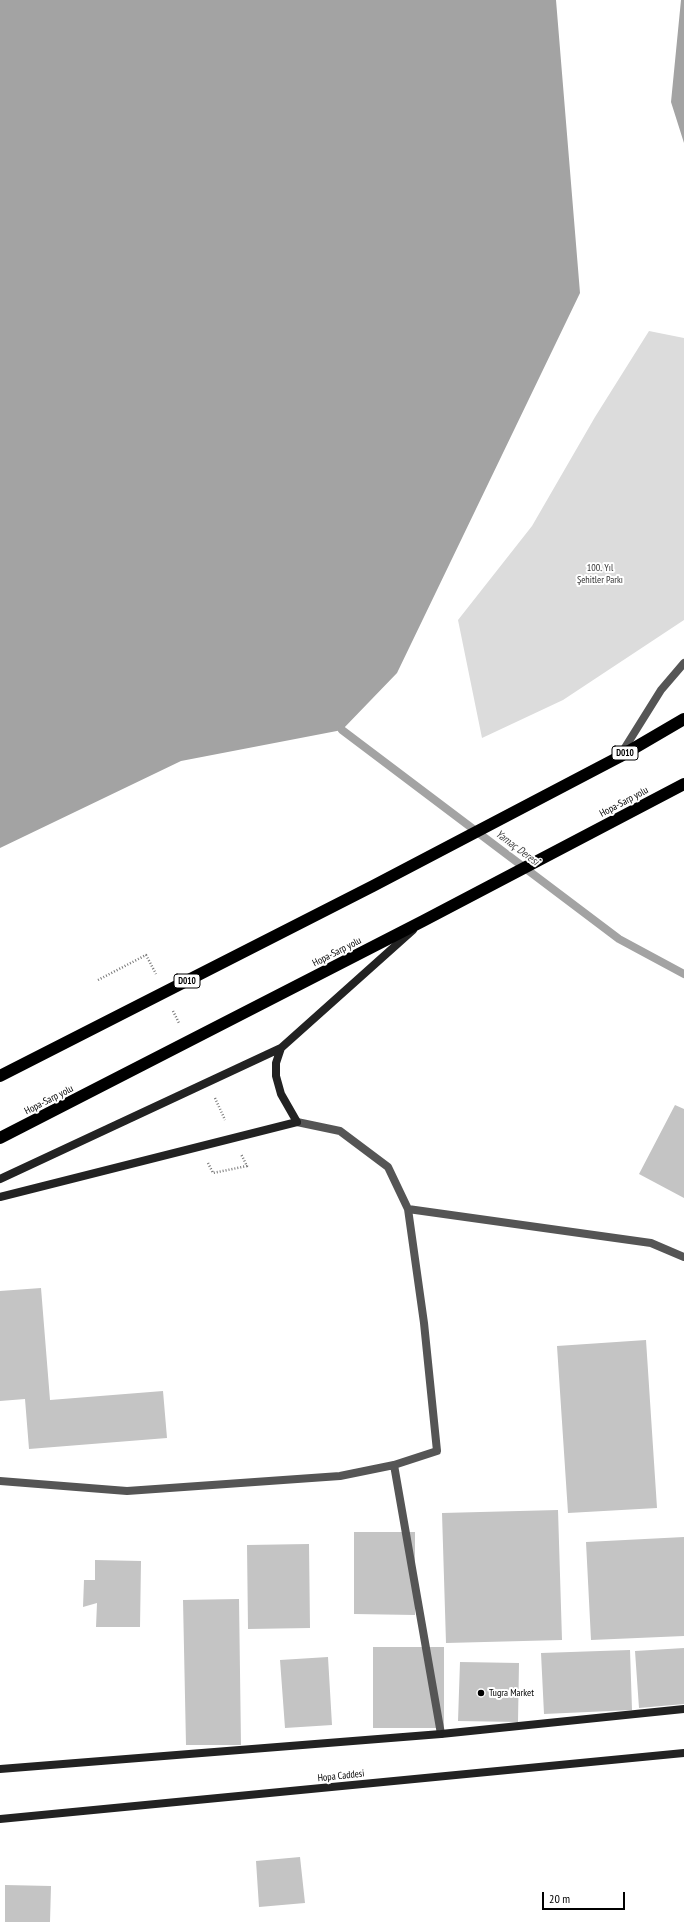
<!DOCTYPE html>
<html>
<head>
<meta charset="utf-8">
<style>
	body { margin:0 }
	#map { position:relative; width:684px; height:1922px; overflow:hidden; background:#fff; font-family:"PT Sans Narrow",sans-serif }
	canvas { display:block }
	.scale { position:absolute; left:542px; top:1892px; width:83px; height:18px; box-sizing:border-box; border:2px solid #000; border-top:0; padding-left:5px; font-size:12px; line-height:14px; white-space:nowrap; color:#000; -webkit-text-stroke:3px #fff; paint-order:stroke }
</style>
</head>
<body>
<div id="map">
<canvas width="684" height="1922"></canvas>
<div class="scale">20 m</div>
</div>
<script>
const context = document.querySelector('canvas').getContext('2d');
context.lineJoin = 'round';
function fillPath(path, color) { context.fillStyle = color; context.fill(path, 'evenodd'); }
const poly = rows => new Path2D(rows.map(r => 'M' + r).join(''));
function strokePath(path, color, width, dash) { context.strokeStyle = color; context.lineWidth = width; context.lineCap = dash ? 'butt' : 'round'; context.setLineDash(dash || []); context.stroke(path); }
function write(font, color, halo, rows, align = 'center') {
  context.font = font + ' "PT Sans Narrow",sans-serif'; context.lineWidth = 4; context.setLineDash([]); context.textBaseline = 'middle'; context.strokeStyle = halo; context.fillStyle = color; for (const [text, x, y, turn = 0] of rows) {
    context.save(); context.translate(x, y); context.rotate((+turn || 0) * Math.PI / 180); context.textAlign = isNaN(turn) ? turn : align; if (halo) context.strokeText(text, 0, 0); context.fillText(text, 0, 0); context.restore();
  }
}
const green = poly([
	[649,331,684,338,684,620,563,700,482,738,458,620,532,526,595,417]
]);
const water = poly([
	[0,0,556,0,580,293,397,673,342,730,181,761,0,848],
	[681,0,684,0,684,143,671,102]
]);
const stream = poly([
	[342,730,619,939,684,974]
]);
const building = poly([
	[675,1105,684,1109,684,1198,639,1174],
	[41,1288,50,1400,163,1391,167,1438,29,1449,25,1399,0,1401,0,1291],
	[646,1340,657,1508,568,1513,557,1346],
	[558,1510,562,1640,446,1643,442,1513],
	[354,1532,415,1532,415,1615,354,1614],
	[684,1537,684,1636,591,1640,586,1542],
	[309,1544,310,1628,248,1629,247,1545],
	[95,1560,141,1561,140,1627,96,1627,97,1603,83,1607,84,1580,95,1580],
	[239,1599,241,1745,186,1745,183,1600],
	[373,1647,444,1647,444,1728,373,1728],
	[684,1648,684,1704,639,1708,635,1651],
	[630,1650,632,1710,544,1714,541,1653],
	[328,1657,332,1725,285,1728,280,1660],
	[460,1662,519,1663,518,1722,458,1721],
	[300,1857,305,1903,259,1907,256,1861],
	[5,1885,51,1886,50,1922,5,1922]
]);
const path = poly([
	[98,980,146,955,156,974],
	[173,1011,179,1023],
	[215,1098,225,1120],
	[208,1163,213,1173,247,1166,241,1154]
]);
const street = poly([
	[621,754,661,690,684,663],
	[408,1209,651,1243,684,1257],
	[394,1465,441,1734],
	[0,1481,127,1491,340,1476,394,1465,437,1451,424,1323,408,1209,388,1167,340,1131,297,1122]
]);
const secondary = poly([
	[0,1179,281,1048,413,930],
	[0,1197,297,1122,281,1094,276,1076,276,1063,281,1048],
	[0,1769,441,1734,684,1709],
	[0,1819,684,1753]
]);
const highway = poly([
	[0,1076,373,886,619,757,684,719],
	[0,1138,423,921,684,784]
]);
const markers = [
	[481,1693,4,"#000"]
];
const shields = [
	[625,753,26],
	[187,981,26]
];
const shieldNames = [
	["D010",625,753],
	["D010",187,981]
];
const parkNames = [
	["100. Yıl",600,568],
	["Şehitler Parkı",600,580]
];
const streetNames = [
	["Hopa-Sarp yolu",624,802,-28],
	["Hopa-Sarp yolu",337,952,-27],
	["Hopa-Sarp yolu",49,1100,-27],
	["Hopa Caddesi",341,1776,-6]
];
const poiNames = [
	["Tugra Market",489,1693]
];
const waterNames = [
	["Yamaç Deresi",517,848,37]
];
fillPath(green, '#dcdcdc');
fillPath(water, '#a3a3a3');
strokePath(stream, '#a3a3a3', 8);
fillPath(building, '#c4c4c4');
strokePath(path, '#777', 2.5, [1, 2]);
strokePath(street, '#555', 8);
strokePath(secondary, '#222', 8);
strokePath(highway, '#000', 12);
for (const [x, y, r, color] of markers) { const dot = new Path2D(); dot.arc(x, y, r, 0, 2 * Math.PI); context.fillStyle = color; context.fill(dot); strokePath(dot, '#fff', 1.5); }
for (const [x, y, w] of shields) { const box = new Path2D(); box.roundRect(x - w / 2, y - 7, w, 14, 3); context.fillStyle = '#fff'; context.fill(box); strokePath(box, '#000', 1); }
write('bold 9px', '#000', null, shieldNames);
write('10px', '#333', '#fff', parkNames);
write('10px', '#000', '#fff', streetNames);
write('10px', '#000', '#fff', poiNames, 'left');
write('italic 11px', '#444', '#fff', waterNames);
</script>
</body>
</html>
